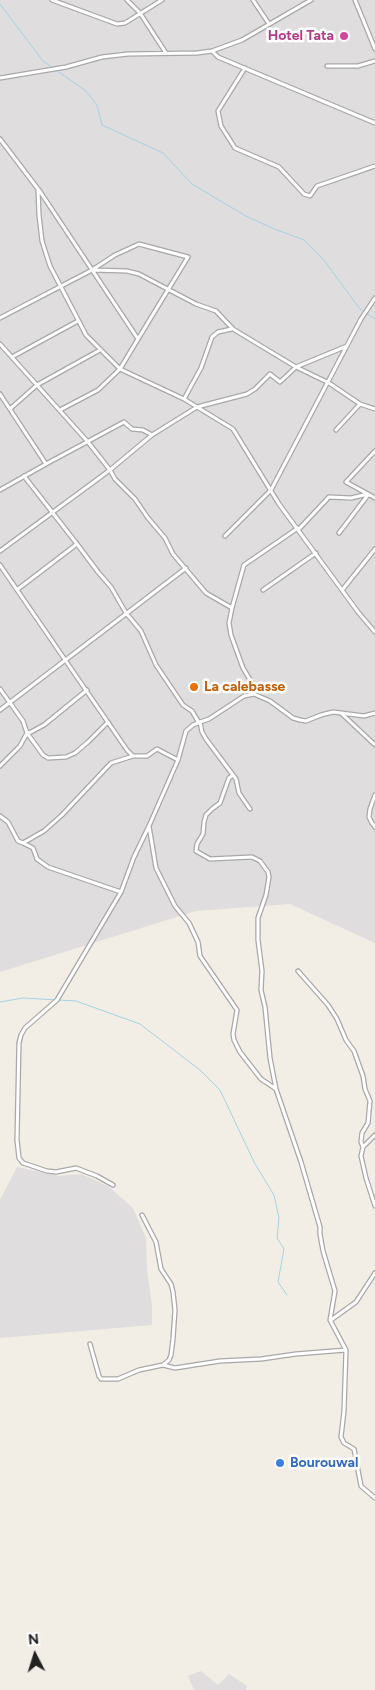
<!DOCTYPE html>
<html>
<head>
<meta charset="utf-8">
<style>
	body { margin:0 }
	#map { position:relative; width:375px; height:1690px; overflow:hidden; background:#f2eee6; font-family:Figtree,sans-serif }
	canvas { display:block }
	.north { position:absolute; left:10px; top:1630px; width:50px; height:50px; -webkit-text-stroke:4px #fff; paint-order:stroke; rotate:355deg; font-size:14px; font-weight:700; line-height:20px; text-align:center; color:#212121 }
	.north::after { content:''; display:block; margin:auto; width:18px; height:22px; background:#212121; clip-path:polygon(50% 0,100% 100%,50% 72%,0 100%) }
</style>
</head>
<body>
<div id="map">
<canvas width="375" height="1690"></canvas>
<div class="north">N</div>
</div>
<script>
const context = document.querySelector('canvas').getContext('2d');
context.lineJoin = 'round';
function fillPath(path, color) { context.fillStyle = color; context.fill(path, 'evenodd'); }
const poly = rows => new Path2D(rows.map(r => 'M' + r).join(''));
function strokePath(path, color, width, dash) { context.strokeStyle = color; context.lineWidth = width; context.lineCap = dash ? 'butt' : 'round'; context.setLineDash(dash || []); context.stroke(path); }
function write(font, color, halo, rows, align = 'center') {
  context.font = font + ' Figtree,sans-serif'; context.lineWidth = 5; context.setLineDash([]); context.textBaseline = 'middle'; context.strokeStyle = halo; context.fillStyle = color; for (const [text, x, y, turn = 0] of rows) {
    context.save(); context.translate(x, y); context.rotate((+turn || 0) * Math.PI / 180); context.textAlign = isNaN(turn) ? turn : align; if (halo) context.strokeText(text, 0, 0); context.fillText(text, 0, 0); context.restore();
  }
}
const residential = poly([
	[0,0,375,0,375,943,290,904,196,911,0,972],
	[17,1167,59,1176,81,1174,108,1186,133,1208,146,1238,147,1271,152,1305,152,1325,0,1338,0,1200],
	[201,1671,218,1685,229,1674,247,1686,246,1690,194,1690,188,1676]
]);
const stream = poly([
	[0,4,43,61,86,91,97,105,102,125,163,153,192,184,246,216,272,228,304,240,323,259,360,309,375,319],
	[0,1002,23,998,76,1001,140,1024,200,1070,220,1090,255,1164,274,1195,279,1218,277,1238,284,1249,278,1282,287,1295]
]);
const street = poly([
	[52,0,117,24,125,23,162,0],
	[127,0,140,13,166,53],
	[253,0,269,24],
	[355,0,375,49],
	[212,51,218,57,375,123],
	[327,66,358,66,375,61],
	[245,68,218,111,221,126,235,148,279,167,304,194,310,196,317,186,375,166],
	[0,78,66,67,102,57,128,54,197,53,212,51,242,40,311,0],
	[0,139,38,189,39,215,42,241,50,266,86,335,120,369,184,399,233,429,279,504,358,612,375,632],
	[39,190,138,339,120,369,98,390,60,410],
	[92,270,127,271,139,274,196,304,216,311,233,329,296,367,329,383,360,404,375,409],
	[0,318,92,270,115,255,139,244,188,257,138,339],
	[0,344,88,442,110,470,0,551],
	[12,357,78,321],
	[0,394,46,464,124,422,132,429,143,430,152,435,197,407,247,394,255,389,270,374,280,382,296,367,347,346],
	[184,399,201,368,212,337,218,332,232,329],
	[10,409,37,385,100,350],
	[336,430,360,404],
	[152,435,110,470,115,479,135,499,148,518,165,538,173,554,206,593,232,608],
	[375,451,346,482,375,498],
	[0,490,46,464],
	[299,529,329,497,351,498,368,494],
	[339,533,368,495],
	[225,536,271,490,361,319,375,298],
	[77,544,98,572,111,587,126,613,141,631,156,665,183,705,192,711,199,723],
	[0,565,127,750,133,756,111,763,62,815,44,831,23,843,18,841,8,822,0,816],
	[18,589,77,544,24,476],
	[343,589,375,549],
	[263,590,316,553],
	[0,689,23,721,27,733,20,746,0,766],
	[87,690,44,725,31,732,27,733,43,755,48,758,66,757,75,753,88,742,108,722],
	[254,694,255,688,243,668,231,635,229,623,232,608,244,565,298,528],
	[0,710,186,568],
	[341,713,375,745],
	[200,722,209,719,244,696,254,694,270,701,293,718,300,720,306,721,321,715,333,712,364,716,375,713],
	[133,756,147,756,157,749,178,760,186,731,193,725,200,722,202,732,206,739,236,779,239,793,250,809],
	[233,775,229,778,220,803,212,809,206,815,204,822,203,834,197,844,196,851,210,859,252,857,260,861,268,872,269,877,266,895,258,918,258,940,262,971,261,990,265,1007,270,1058,276,1089],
	[375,795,370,809,369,817,372,823,375,827],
	[149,826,156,868,175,906,189,923,198,942,200,956,237,1010,233,1034,234,1040,240,1052,261,1079,276,1089,301,1162,320,1227,320,1234,323,1251,335,1291,330,1320,346,1350,344,1411,341,1437,344,1443,354,1449,361,1486,375,1498],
	[23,843,33,848,37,859,48,867,121,892],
	[298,971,328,1005,337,1019,346,1040,354,1051,363,1076,365,1089,370,1101,368,1123,362,1133,361,1142,363,1147],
	[375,1135,363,1147,361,1156,366,1178,375,1206],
	[113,1185,97,1176,76,1168,56,1172,47,1171,23,1163,19,1158,17,1140,19,1043,21,1035,25,1028,57,1000,121,892,134,857,149,826,178,760],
	[142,1215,156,1242,161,1269,171,1284,173,1292,175,1310,173,1339,171,1355,169,1360,163,1365],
	[331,1320,356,1302,375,1273],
	[90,1344,99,1376,101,1379,118,1379,139,1370,163,1365,175,1368,220,1361,261,1359,296,1354,346,1350]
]);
const markers = [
	[344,36,5,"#d1479c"],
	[194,687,5,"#e8710a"],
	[280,1463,5,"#3f7fe0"]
];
const hotelNames = [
	["Hotel Tata",334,36]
];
const foodNames = [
	["La calebasse",204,687]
];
const shopNames = [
	["Bourouwal",290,1463]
];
fillPath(residential, '#dfdddd');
strokePath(stream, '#a3d3e3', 1);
strokePath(street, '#a8a8a8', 5.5);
strokePath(street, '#fff', 3);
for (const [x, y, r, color] of markers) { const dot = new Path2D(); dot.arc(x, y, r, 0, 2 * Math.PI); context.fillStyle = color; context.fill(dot); strokePath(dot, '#fff', 2); }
write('bold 14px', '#b23c85', '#fff', hotelNames, 'right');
write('bold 14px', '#c56008', '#fff', foodNames, 'left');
write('bold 14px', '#366cbe', '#fff', shopNames, 'left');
</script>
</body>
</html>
